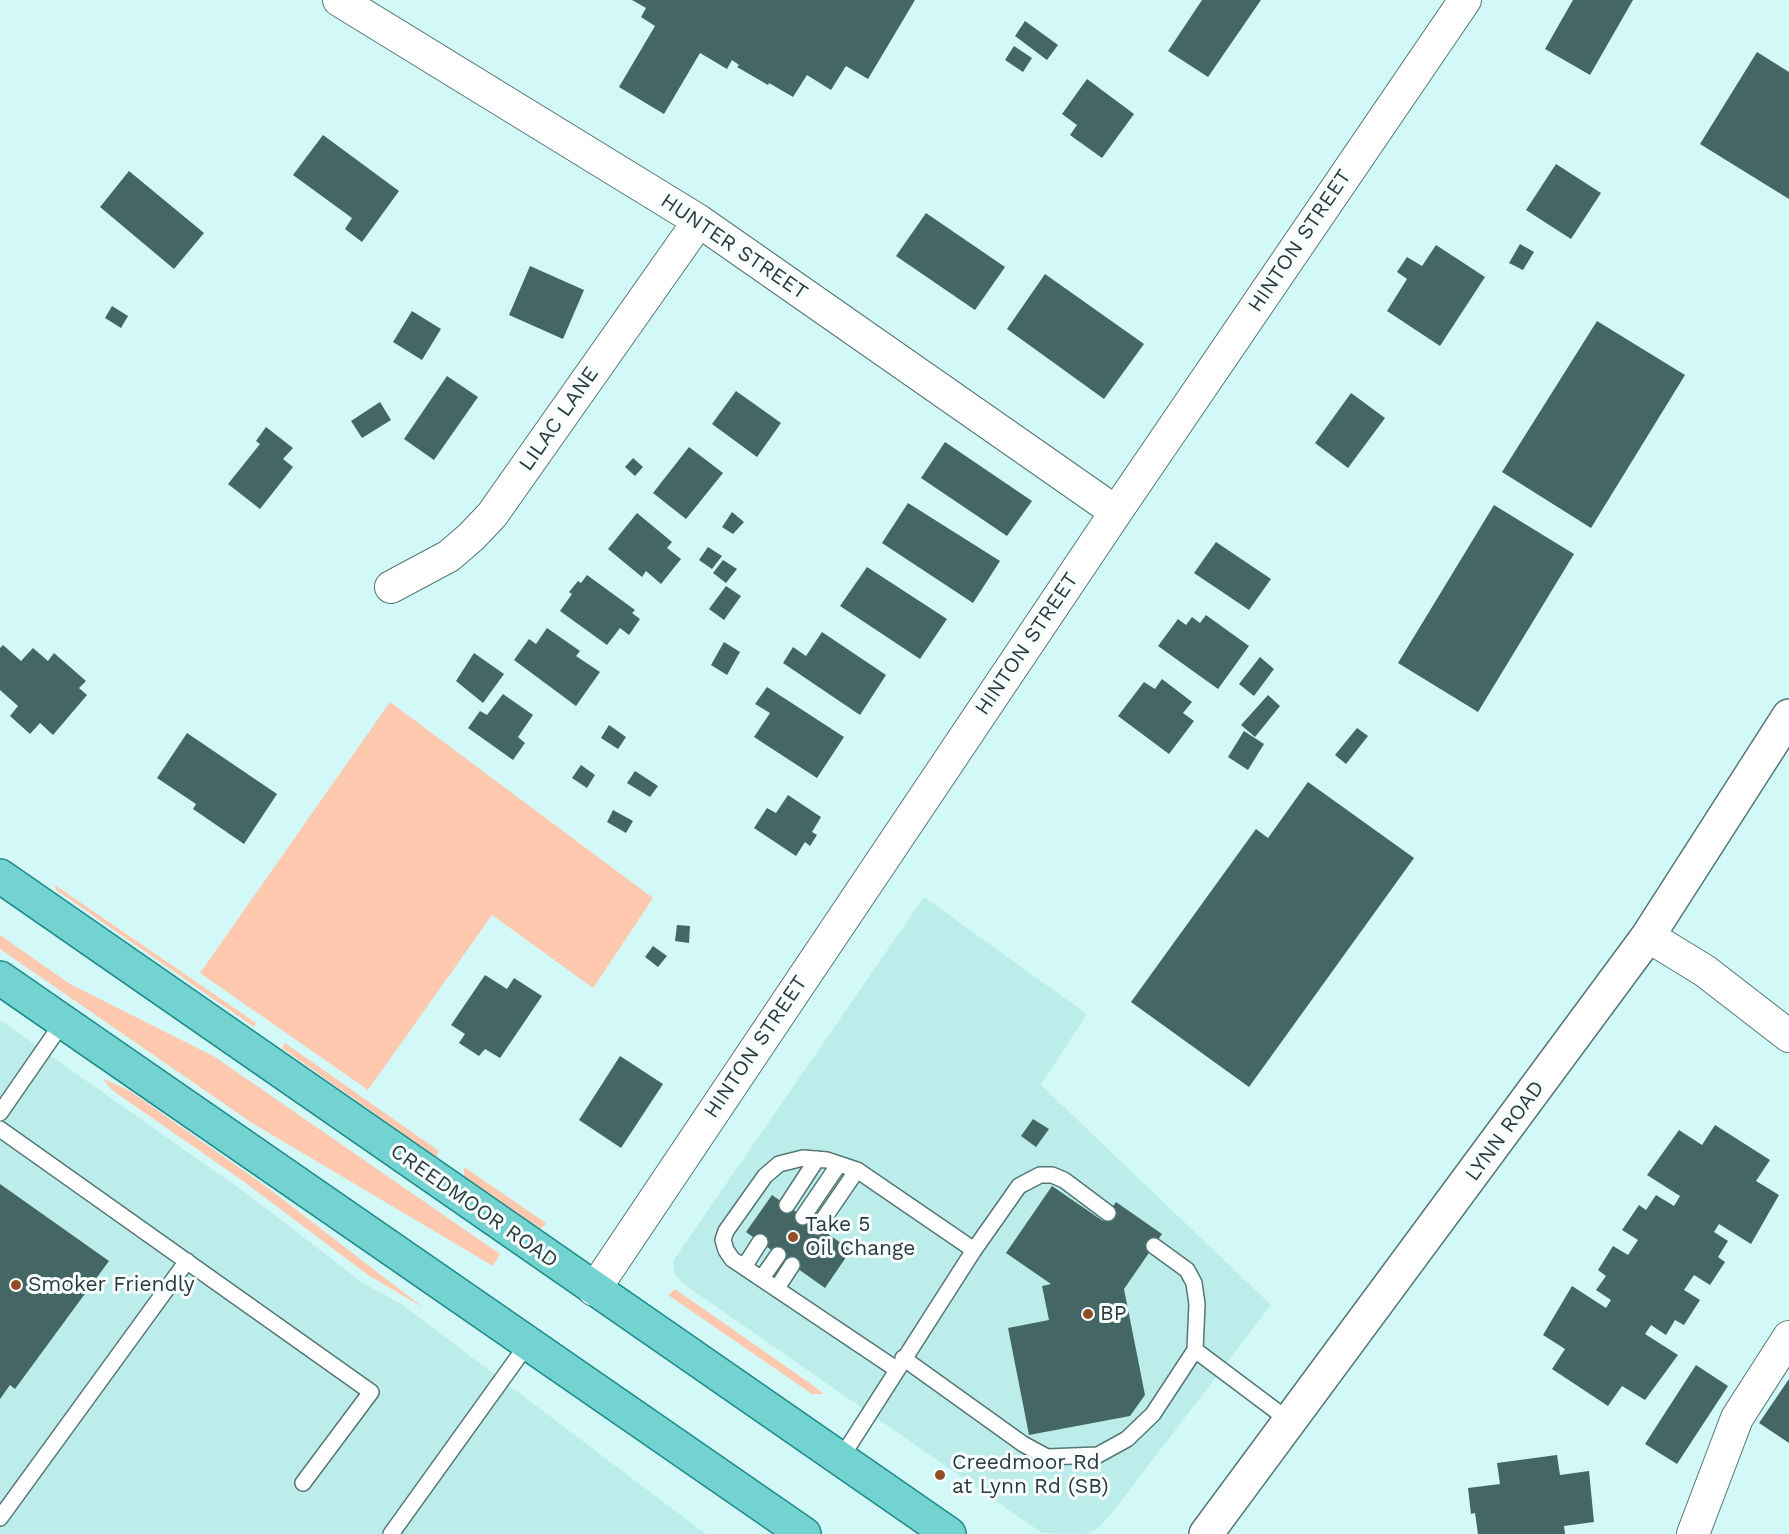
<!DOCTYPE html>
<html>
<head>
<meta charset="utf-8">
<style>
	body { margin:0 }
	canvas { display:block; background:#d2f9f7 }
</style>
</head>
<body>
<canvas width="1789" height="1534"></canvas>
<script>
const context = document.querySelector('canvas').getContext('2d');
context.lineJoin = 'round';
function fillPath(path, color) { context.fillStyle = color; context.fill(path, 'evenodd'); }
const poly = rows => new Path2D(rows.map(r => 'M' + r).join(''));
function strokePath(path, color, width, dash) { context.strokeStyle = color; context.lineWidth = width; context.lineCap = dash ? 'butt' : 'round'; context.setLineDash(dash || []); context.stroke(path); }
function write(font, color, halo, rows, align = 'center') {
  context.font = font + ' "Work Sans",sans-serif'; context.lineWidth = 6; context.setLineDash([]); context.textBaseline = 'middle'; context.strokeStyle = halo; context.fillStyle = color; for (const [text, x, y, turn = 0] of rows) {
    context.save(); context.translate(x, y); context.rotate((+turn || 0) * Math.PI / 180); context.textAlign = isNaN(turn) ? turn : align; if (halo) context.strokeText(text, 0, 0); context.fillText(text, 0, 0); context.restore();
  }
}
const built = poly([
	[924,897,1087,1014,1041,1085,1271,1305,1112,1513,1098,1528,1087,1534,1042,1533,685,1285,675,1275,673,1261],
	[0,1020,246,1193,363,1283,401,1304,706,1534,0,1534]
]);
const green = poly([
	[390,702,653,898,593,988,492,915,368,1090,200,973],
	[55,885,256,1023,254,1027,56,890],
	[0,935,70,984,215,1057,500,1254,493,1266,252,1123,0,949],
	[285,1043,439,1151,436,1157,282,1048],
	[102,1078,130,1091,264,1185,424,1308,368,1275,243,1181,112,1090],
	[464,1167,546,1223,541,1229,464,1177],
	[675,1289,811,1384,824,1394,812,1394,668,1295]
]);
const building = poly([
	[632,0,915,0,868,79,846,66,831,90,807,75,793,97,769,83,768,85,737,67,739,65,732,60,727,69,700,53,664,114,619,87,655,26,641,17,646,8],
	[1202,0,1261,0,1208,77,1168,51],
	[1573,0,1633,0,1590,75,1545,49],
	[1025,21,1058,45,1047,60,1015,36],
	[1014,46,1032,58,1023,72,1005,60],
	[1757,52,1789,72,1789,199,1700,144],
	[1087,79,1134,114,1102,158,1070,135,1077,125,1062,114],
	[323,135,399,191,362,242,345,229,352,218,293,175],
	[1556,164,1601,193,1571,239,1526,210],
	[129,171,204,233,174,269,100,207],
	[926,213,1005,267,975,310,896,256],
	[1520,244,1534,252,1523,270,1509,263],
	[1436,245,1485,277,1440,346,1387,311,1407,279,1397,272,1407,257,1422,266],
	[530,266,584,290,563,339,509,315],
	[1045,274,1144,344,1104,399,1007,329],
	[112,306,128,316,121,328,105,318],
	[412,311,441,329,422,360,393,342],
	[1597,321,1685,375,1591,528,1502,472],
	[447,376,478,397,434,460,404,439],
	[736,391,781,423,757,457,712,424],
	[1351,393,1385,418,1348,468,1315,443],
	[380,402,391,420,362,438,351,421],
	[266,427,293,448,283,459,293,467,260,509,228,484,260,444,256,441],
	[945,442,1032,501,1007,536,921,478],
	[689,447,723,473,686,519,653,493],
	[633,458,643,467,635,476,625,467],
	[908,503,1000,561,973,603,882,543],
	[1494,505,1574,554,1478,712,1398,663],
	[732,512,744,522,733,534,722,527],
	[637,513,672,542,667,548,681,559,661,584,646,571,642,577,608,549],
	[1216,542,1271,579,1249,610,1194,573],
	[708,547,722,556,712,569,699,560],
	[723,560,737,569,726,583,713,573],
	[867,567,947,619,920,659,840,606],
	[587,575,635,610,632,613,640,619,629,635,620,628,607,645,560,611,572,594,569,592,578,581,581,583],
	[726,586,741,596,724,620,709,609],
	[1206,615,1249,646,1218,689,1158,646,1178,619,1186,625,1192,617,1200,623],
	[547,628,580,651,576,656,600,672,576,706,514,660,529,639,536,644],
	[822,632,886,675,860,715,783,663,793,647,806,656],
	[724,642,740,652,727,675,711,665],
	[3,645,21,661,33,648,48,661,54,653,86,681,79,688,87,695,53,735,40,723,30,734,10,716,18,706,0,690,0,648],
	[474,653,504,674,483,703,456,681],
	[1260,657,1274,669,1254,696,1239,684],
	[1162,679,1192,702,1183,713,1194,721,1169,754,1118,716,1144,682,1155,689],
	[767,687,844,737,817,778,754,737,770,713,755,704],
	[503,694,533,715,518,737,525,743,513,760,468,728,480,711,487,715],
	[1268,695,1280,706,1255,737,1241,725],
	[609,725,626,737,618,749,601,738],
	[1357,728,1368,736,1346,764,1335,755],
	[1244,731,1264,744,1248,770,1228,757],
	[187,733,277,794,244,844,193,809,196,804,157,778],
	[581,765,595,775,587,788,572,778],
	[635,771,658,786,650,797,627,783],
	[1308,782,1414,858,1249,1087,1131,1002,1256,829,1268,838],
	[788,795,821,817,812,832,817,835,810,846,805,842,796,856,754,828,767,808,776,813],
	[613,810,633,821,626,833,607,822],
	[677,925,690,926,689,943,675,941],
	[653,946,667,956,658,967,645,957],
	[485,975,507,989,514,978,542,996,500,1058,485,1049,479,1056,459,1043,465,1034,451,1025],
	[620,1056,663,1084,621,1148,579,1120],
	[1033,1119,1049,1129,1036,1147,1021,1136],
	[1715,1125,1770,1160,1756,1181,1779,1195,1751,1244,1719,1224,1714,1232,1728,1241,1718,1257,1725,1262,1710,1285,1694,1275,1684,1290,1700,1300,1684,1325,1675,1320,1666,1335,1651,1325,1645,1334,1678,1355,1645,1400,1622,1386,1608,1406,1552,1369,1565,1349,1543,1335,1572,1286,1606,1308,1611,1300,1596,1290,1606,1276,1598,1270,1613,1246,1628,1255,1638,1240,1622,1230,1639,1205,1646,1210,1656,1195,1674,1206,1680,1196,1647,1175,1679,1130,1702,1145],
	[0,1184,109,1261,15,1389,10,1385,0,1399],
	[1052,1186,1103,1221,1116,1202,1162,1234,1124,1289,1145,1395,1130,1416,1029,1435,1008,1328,1049,1320,1042,1286,1051,1284,1006,1253],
	[772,1195,851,1250,825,1288,746,1232],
	[1696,1365,1728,1386,1677,1464,1645,1444],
	[1789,1379,1789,1443,1759,1423],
	[1557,1455,1560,1475,1589,1471,1594,1522,1564,1526,1565,1534,1478,1534,1475,1513,1471,1514,1468,1488,1500,1484,1497,1463]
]);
const lane = poly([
	[0,1113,63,1022],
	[0,1129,371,1392,303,1483],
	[787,1205,817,1159],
	[803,1217,839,1164],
	[818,1227,857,1170],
	[1154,1246,1187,1270,1194,1283,1197,1304,1195,1350],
	[974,1250,1019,1186,1040,1175,1052,1175,1064,1180,1108,1213],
	[744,1267,760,1242],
	[762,1278,778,1255],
	[777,1288,792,1265],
	[903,1358,1023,1444,1047,1457,1098,1455,1127,1439,1153,1414,1195,1350,1291,1422],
	[841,1458,974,1250,857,1170,827,1160,803,1158,779,1164,765,1176,726,1231,723,1240,726,1250,732,1259,896,1369],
	[0,1518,187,1261],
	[391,1534,529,1342]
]);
const street = poly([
	[339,0,699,221,1116,512],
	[391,587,449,556,471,537,492,515,699,221],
	[1648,936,1705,971,1789,1036],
	[594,1290,1116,512,1465,0],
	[1693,1534,1737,1418,1789,1337]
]);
const secondary = poly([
	[1206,1534,1648,936,1789,716]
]);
const primary = poly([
	[0,876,949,1534],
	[0,978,804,1534]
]);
const markers = [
	[793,1237,6,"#934c26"],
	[16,1285,6,"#934c26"],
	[1088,1314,6,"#934c26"],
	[940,1475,6,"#934c26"]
];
const streetNames = [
	["HINTON STREET",1300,241,-56],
	["HUNTER STREET",734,247,34],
	["LILAC LANE",559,419,-55],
	["HINTON STREET",1027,644,-56],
	["HINTON STREET",756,1047,-56],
	["LYNN ROAD",1505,1131,-54],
	["CREEDMOOR ROAD",474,1206,35]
];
const poiNames = [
	["Take 5",805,1225],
	["Oil Change",805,1249],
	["Smoker Friendly",28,1285],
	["BP",1100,1314],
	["Creedmoor Rd",952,1463],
	["at Lynn Rd (SB)",952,1487]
];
fillPath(built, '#bdedeb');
fillPath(green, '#ffc9b0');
fillPath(building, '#446665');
strokePath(lane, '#547776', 18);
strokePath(street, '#547776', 34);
strokePath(secondary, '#547776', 36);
strokePath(primary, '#1d8a89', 36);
strokePath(lane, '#fff', 15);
strokePath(street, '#fff', 32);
strokePath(secondary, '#fff', 33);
strokePath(primary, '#73d3d1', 33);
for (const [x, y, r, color] of markers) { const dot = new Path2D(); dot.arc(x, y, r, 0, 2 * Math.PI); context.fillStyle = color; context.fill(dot); strokePath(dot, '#f7fffe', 2); }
write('21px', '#2b3a3a', '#f7fffe', streetNames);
write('21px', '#2b3a3a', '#f7fffe', poiNames, 'left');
</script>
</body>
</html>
